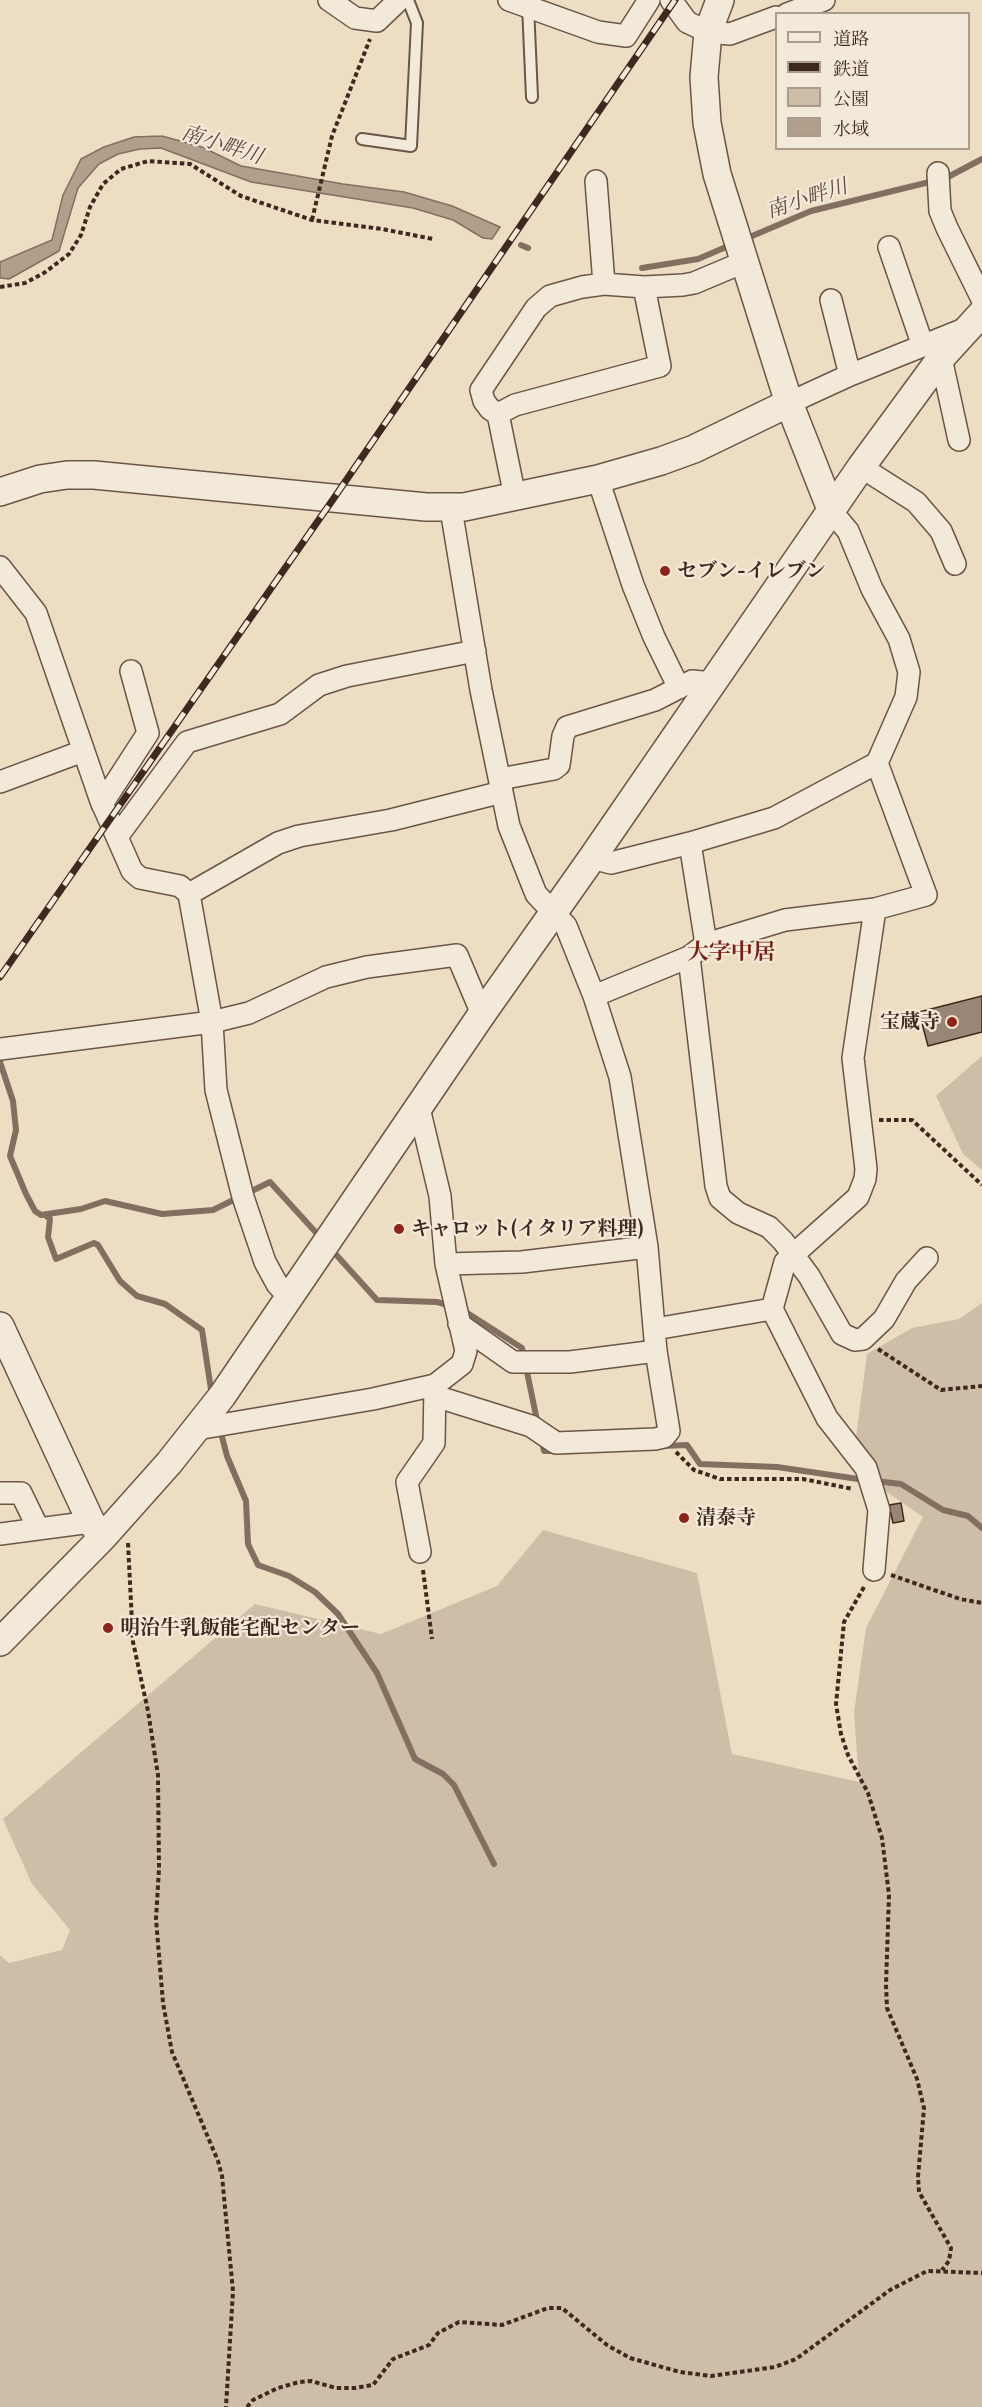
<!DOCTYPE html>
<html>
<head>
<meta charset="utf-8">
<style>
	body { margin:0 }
	#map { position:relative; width:982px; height:2407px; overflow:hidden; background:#ecddc3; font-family:"Libre Caslon Text","Noto Serif JP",serif }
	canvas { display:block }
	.legend { position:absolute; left:775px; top:12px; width:195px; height:138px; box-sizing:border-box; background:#f3e9d8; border:2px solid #ab9c8e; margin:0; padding:8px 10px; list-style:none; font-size:18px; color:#3f281f }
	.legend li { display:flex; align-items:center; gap:12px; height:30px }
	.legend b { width:30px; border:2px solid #ab9c8e }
</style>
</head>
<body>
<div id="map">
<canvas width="982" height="2407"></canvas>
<ul class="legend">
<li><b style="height:8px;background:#f3e9d8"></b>道路</li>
<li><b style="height:8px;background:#3f281f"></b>鉄道</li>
<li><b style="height:16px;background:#cfbea7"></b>公園</li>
<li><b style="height:16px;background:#b19f8b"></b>水域</li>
</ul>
</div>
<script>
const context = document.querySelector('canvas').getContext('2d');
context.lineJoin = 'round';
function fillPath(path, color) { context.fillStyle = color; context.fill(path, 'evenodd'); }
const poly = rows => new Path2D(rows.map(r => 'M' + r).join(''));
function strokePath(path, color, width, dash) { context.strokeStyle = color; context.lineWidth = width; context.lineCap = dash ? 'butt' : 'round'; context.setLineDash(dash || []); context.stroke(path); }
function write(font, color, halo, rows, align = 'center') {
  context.font = font + ' "Libre Caslon Text","Noto Serif JP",serif'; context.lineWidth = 4.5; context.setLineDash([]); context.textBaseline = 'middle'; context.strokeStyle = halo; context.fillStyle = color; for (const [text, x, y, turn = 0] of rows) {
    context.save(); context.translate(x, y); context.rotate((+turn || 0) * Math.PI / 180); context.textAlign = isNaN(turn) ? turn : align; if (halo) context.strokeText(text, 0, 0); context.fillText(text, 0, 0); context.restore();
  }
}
const green = poly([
	[982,1056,982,1170,963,1154,936,1096],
	[982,1303,982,2407,0,2407,0,1955,9,1963,62,1950,70,1930,32,1884,3,1819,255,1604,381,1634,497,1586,543,1530,697,1573,732,1754,859,1782,854,1713,866,1628,923,1517,852,1468,867,1354,912,1328,959,1319]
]);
const water = poly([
	[162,136,202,147,241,166,343,184,404,192,452,206,500,227,492,239,483,238,453,220,413,208,251,182,161,148,140,149,118,154,99,164,78,188,59,251,9,279,0,278,0,262,52,240,63,195,81,159,104,147,134,137,162,136]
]);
const stream = poly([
	[745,239,811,211,946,178,982,159],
	[521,245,528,248],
	[642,268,698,259,733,244],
	[0,1062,13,1101,16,1130,10,1156,26,1194,35,1211,41,1215,81,1209,105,1201,162,1214,213,1210,270,1182,320,1237],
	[45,1215,50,1219,48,1237,56,1259,94,1243,98,1245,120,1281,137,1296,165,1304,202,1330,212,1396],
	[331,1249,377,1300,437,1302,451,1306],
	[461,1309,522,1348,538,1425],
	[220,1429,227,1456,246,1501,248,1544,258,1565,289,1576,315,1592,338,1614,377,1673,415,1759,443,1774,454,1785,494,1864],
	[542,1441,544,1451,556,1451],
	[662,1446,687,1445,700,1464,777,1467,865,1480],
	[875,1481,901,1484,943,1510,968,1516,982,1528]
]);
const building = poly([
	[982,996,982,1032,928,1046,919,1012,982,996],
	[901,1503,904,1521,893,1523,889,1505,901,1503]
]);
const path = poly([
	[312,220,332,136,370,39],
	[0,287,25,283,44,273,69,254,81,235,90,207,103,184,121,169,148,161,190,164,241,196,312,220,382,229,433,239],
	[879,1120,912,1120,982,1185],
	[878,1349,941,1390,982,1386],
	[676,1452,694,1470,720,1479,803,1479,853,1489],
	[128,1543,133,1642,148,1711,158,1775,159,1869,156,1919,163,2003,172,2052,218,2161,222,2176,233,2291,226,2407],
	[423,1570,432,1639],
	[891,1575,960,1599,982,1603],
	[864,1587,844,1622,836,1704,841,1734,848,1755,868,1793,882,1838,889,1895,886,1985,887,2008,917,2079,924,2108,918,2177,919,2192,951,2248,949,2261,942,2270],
	[247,2407,253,2400,278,2388,299,2382,311,2381,336,2388,355,2388,373,2385,393,2359,429,2345,438,2333,459,2322,502,2325,548,2308,562,2308,607,2345,630,2358,680,2372,711,2376,775,2367,796,2359,890,2290,927,2271,982,2273]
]);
const service = poly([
	[528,6,532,97],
	[362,139,411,146,417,23,408,0]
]);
const minor = poly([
	[329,0,355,18,377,21,399,0],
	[509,0,598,32,626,36,649,0],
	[671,0,687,22,708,32,730,34,776,17],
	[787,14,824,0],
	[938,173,940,211,947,228,982,299],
	[596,181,604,284],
	[889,247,923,346],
	[831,300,850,375],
	[941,358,959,440],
	[789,403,850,375,967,328],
	[498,414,515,405,660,366,644,287],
	[861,467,916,502,941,531,955,564],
	[598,479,633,585,654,637,679,688],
	[515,497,498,414,490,409,484,401,481,390,536,308,550,296,582,287,604,284,644,287,683,285,694,283,744,262],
	[0,567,36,613,101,801,132,871,140,878,180,886,189,894,212,1022,216,1090,243,1197,265,1262,277,1284,290,1298],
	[500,779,554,769,559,765,563,736,567,727,655,700,692,681,713,683],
	[0,782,83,751],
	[102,804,148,733,131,671],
	[117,837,187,742,280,714,319,685,347,676,475,651],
	[690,843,706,944],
	[592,858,611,863,690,843,774,818,877,763],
	[189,894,278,843,299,836,391,820,502,792],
	[689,957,716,1186,720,1198,738,1213,769,1227,783,1241,809,1276,842,1334,855,1340,863,1339,884,1319,906,1281,927,1258],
	[594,996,689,957,706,944,785,920,875,909,926,895,877,763,906,697,909,672,899,639,872,589,848,531,832,512],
	[0,1049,212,1022,249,1013,326,977,367,967,457,955,482,1014],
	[419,1108,440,1196,446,1264,466,1351,462,1364,435,1385,434,1443,407,1482,420,1552],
	[446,1264,522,1262,647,1247],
	[772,1309,785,1262,858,1197,865,1179,866,1169,853,1058,875,909],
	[459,1324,513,1362,570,1362,656,1351],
	[655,1329,772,1309,827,1418,866,1468,879,1510,874,1570],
	[435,1396,531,1426,556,1443,655,1439,664,1437,669,1431,656,1351,647,1247,620,1077,594,996,566,926,536,894,509,826,481,690,451,509],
	[197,1429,373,1399,435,1385],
	[0,1493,21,1493,38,1528],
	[0,1534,91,1522]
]);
const tertiary = poly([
	[720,0,708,32,704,77,707,123,717,174,789,403,832,512],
	[0,492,40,479,67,475,94,475,426,507,464,507,598,479,661,461,694,449,789,403],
	[0,1326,91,1522,103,1537],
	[0,1642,103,1537,169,1463,222,1396,482,1014,592,858,861,467,941,358,982,313]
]);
const rail = poly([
	[0,977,334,498,675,0]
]);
const markers = [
	[665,571,6,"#8f2418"],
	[952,1022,6,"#8f2418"],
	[399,1229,6,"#8f2418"],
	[684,1518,6,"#8f2418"],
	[108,1628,6,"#8f2418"]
];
const poiNames = [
	["セブン-イレブン",677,571],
	["宝蔵寺",940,1022,"right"],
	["キャロット(イタリア料理)",411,1229],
	["清泰寺",696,1518],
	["明治牛乳飯能宅配センター",120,1628]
];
const waterNames = [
	["南小畔川",222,145,18],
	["南小畔川",807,199,-18]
];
const quarterNames = [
	["大字中居",731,953]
];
fillPath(green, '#cfbea7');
fillPath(water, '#b19f8b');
strokePath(water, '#836f60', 1.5);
strokePath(stream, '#836f60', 6);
fillPath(building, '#998674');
strokePath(building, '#3f281f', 1.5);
strokePath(service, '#6a5548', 14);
strokePath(minor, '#6a5548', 24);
strokePath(tertiary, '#6a5548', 30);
strokePath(path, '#3f281f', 4, [4.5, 3]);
strokePath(service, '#f3e9d8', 10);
strokePath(minor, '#f3e9d8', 21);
strokePath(tertiary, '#f3e9d8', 27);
strokePath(rail, '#3f281f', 7);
strokePath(rail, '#f3e9d8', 4.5, [14]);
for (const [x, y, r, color] of markers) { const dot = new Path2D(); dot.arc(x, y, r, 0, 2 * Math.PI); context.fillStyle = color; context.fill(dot); strokePath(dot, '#f3e9d8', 2); }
write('bold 20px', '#3f281f', '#f3e9d8', poiNames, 'left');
write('italic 21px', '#614c3f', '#f3e9d8', waterNames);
write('bold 22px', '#7a1f14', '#f3e9d8', quarterNames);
</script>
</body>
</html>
